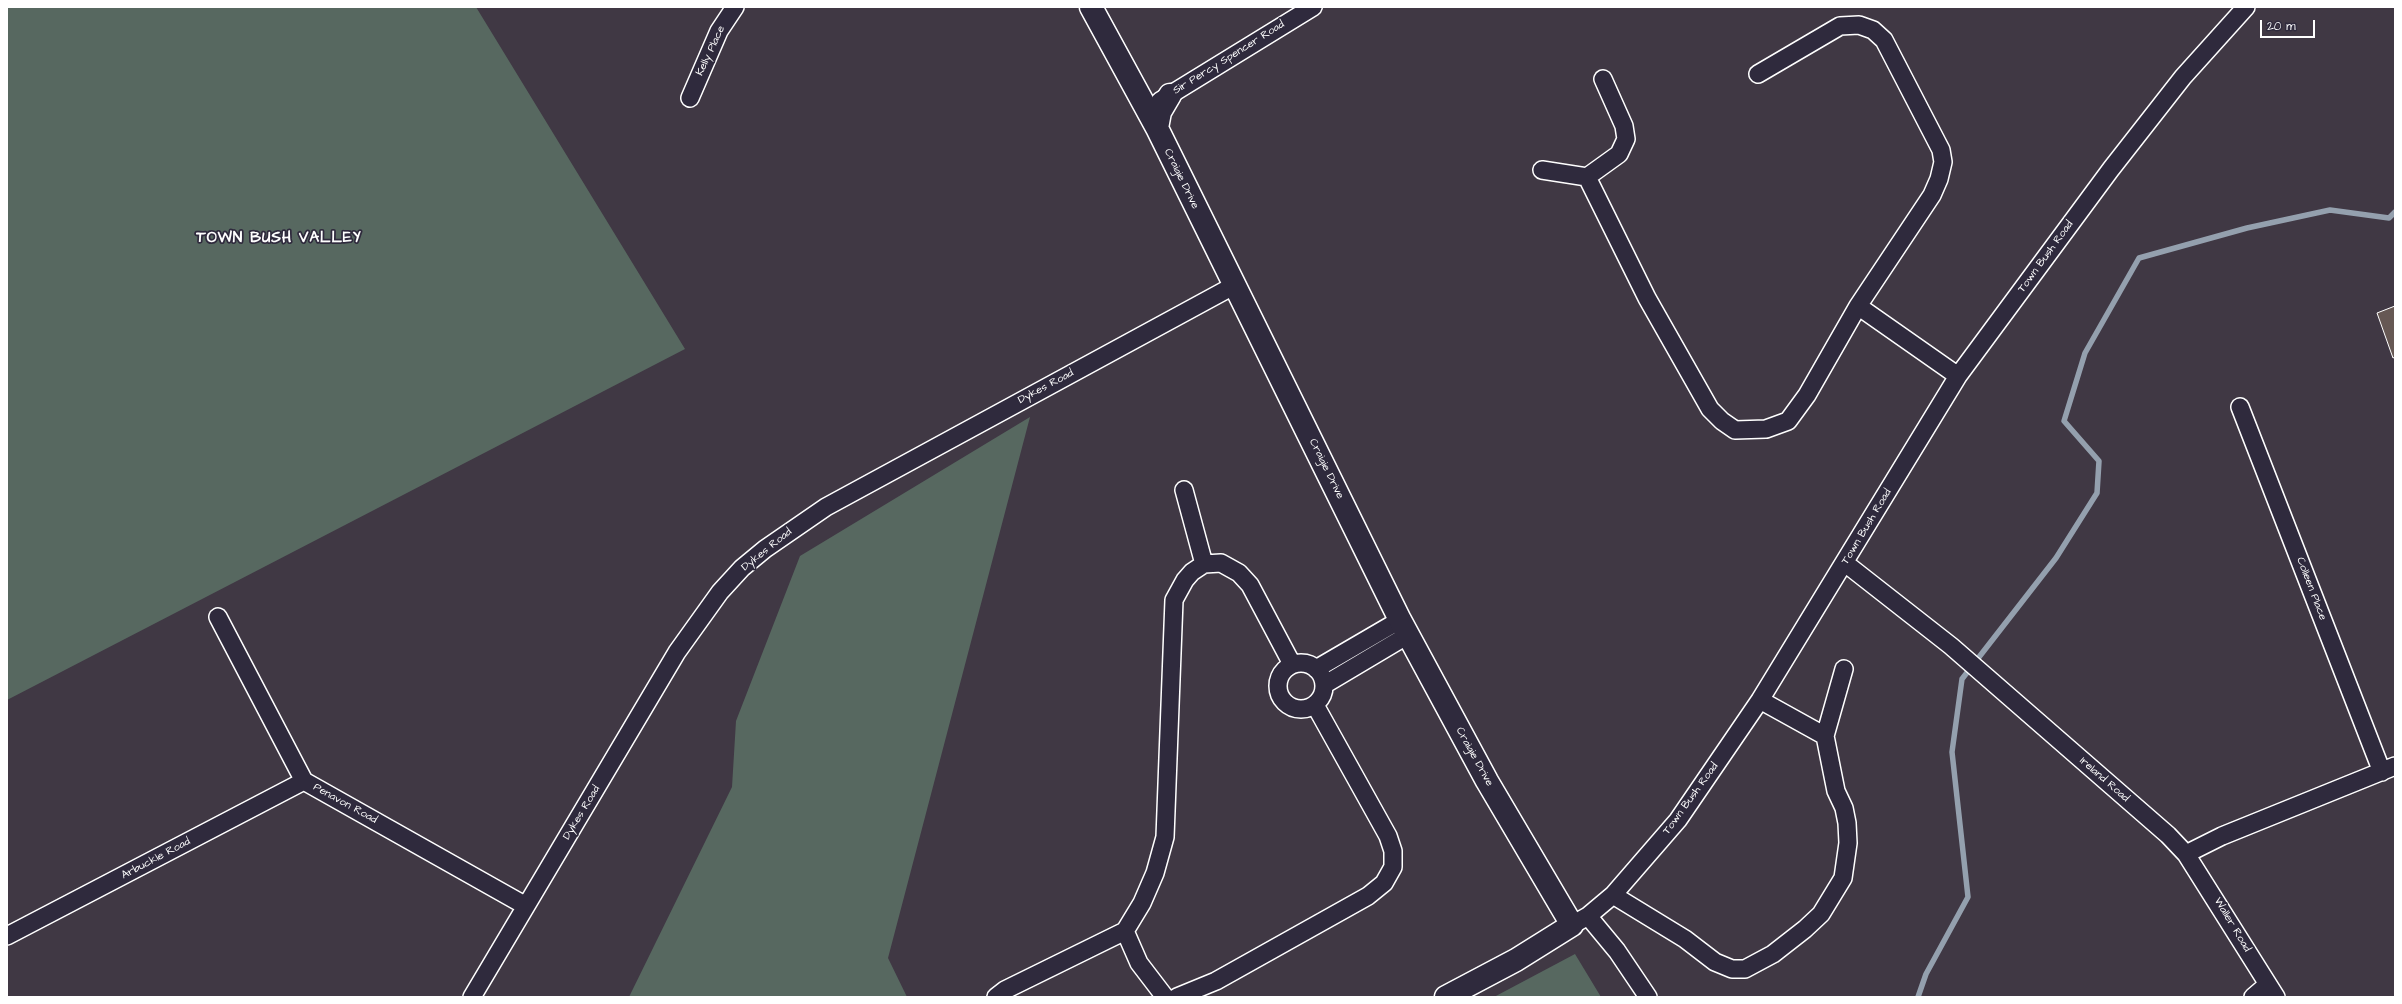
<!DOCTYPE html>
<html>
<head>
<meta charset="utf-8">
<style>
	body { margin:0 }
	#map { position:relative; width:2402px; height:1004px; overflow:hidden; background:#403844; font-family:"Architects Daughter",sans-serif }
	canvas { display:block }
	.frame { position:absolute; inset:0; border:8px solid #fff; pointer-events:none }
	.scale { position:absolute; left:2260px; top:20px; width:55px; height:18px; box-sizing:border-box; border:2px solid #fff; border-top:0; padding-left:5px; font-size:12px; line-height:14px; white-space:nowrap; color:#fff; -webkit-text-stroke:3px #2f2a3d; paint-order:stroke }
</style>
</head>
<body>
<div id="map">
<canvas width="2402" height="1004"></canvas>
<div class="frame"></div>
<div class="scale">20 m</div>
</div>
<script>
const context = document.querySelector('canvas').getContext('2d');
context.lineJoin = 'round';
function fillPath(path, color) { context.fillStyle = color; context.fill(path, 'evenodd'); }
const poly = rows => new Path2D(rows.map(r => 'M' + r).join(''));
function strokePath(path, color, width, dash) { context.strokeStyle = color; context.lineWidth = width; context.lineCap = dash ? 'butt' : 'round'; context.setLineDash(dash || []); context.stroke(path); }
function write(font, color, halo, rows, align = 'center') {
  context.font = font + ' "Architects Daughter",sans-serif'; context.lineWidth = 3.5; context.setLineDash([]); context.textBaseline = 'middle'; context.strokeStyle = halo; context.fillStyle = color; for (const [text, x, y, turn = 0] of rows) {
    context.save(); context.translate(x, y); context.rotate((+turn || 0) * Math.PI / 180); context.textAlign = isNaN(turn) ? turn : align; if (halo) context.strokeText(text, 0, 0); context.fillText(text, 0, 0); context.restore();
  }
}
const green = poly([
	[7,7,476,7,685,349,7,700],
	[1030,417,888,958,907,997,629,997,732,787,736,721,800,556],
	[1575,954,1601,997,1494,997]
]);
const stream = poly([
	[1918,997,1926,974,1968,897,1952,752,1962,679,2056,558,2097,493,2099,461,2064,421,2085,353,2139,258,2247,228,2330,210,2389,218,2395,212]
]);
const building = poly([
	[2395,306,2395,357,2393,358,2377,313,2395,306]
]);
const minor = poly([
	[690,98,719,31,735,7],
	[1160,101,1313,7],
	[1542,170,1587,177,1619,154,1626,139,1624,126,1603,79],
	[1587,177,1647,298,1710,409,1722,421,1735,430,1766,429,1788,421,1807,395,1858,306,1932,195,1939,179,1943,162,1941,150,1884,40,1873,30,1859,25,1840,26,1758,74],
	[1858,306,1958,376],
	[2240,407,2382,772],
	[1184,490,1204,564],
	[1845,563,1951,646,2168,835,2186,854,2222,836,2395,766],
	[218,617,304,781,526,906],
	'1278 686a23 23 0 1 1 46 0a23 23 0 1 1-46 0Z',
	[1316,669,1400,620],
	[1324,685,1408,635],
	[1760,700,1825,736],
	[2186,854,2276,997],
	[1613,895,1685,939,1715,962,1732,969,1745,969,1773,954,1805,929,1821,914,1843,878,1848,843,1847,823,1844,808,1836,791,1825,736,1844,669],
	[1588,916,1617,951,1648,997],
	[1572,925,1588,916,1613,895,1678,820,1760,700,1958,376,2111,169,2183,77,2246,7],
	[1125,931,1139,963,1165,997],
	[7,936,304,781],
	[472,997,677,652,720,592,742,568,765,549,826,507,1235,285],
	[996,997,1005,990,1125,931,1142,903,1155,873,1165,837,1174,600,1185,580,1192,572,1204,564,1221,563,1239,573,1250,585,1292,664],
	[1177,997,1216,981,1368,896,1384,883,1393,867,1393,851,1388,836,1315,705],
	[2253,997,2267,985]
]);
const tertiary = poly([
	[1091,7,1157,128,1400,620,1487,781,1572,925,1516,960,1446,997],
	[1157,128,1160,112,1170,95]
]);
const streetNames = [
	["Kelly Place",711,51,-65],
	["Sir Percy Spencer Road",1229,58,-32],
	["Craigie Drive",1181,179,64],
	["Town Bush Road",2046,257,-54],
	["Dykes Road",1046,387,-28],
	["Craigie Drive",1326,469,64],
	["Town Bush Road",1867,527,-59],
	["Dykes Road",767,550,-39],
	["Colleen Place",2311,589,69],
	["Craigie Drive",1474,757,61],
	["Ireland Road",2104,780,41],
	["Town Bush Road",1691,799,-54],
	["Penavon Road",345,804,29],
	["Dykes Road",582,813,-59],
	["Arbuckle Road",156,859,-28],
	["Waller Road",2232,925,59]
];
const districtNames = [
	["TOWN BUSH VALLEY",279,239]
];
fillPath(green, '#576860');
strokePath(stream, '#94a0ae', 5.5);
fillPath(building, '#665854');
strokePath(building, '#fff', 1);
strokePath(minor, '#fff', 20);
strokePath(tertiary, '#fff', 25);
strokePath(minor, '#2f2a3d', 17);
strokePath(tertiary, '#2f2a3d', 22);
write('11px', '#fff', '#2f2a3d', streetNames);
context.letterSpacing = '1px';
write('bold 15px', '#fff', '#2f2a3d', districtNames);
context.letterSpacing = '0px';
</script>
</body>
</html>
